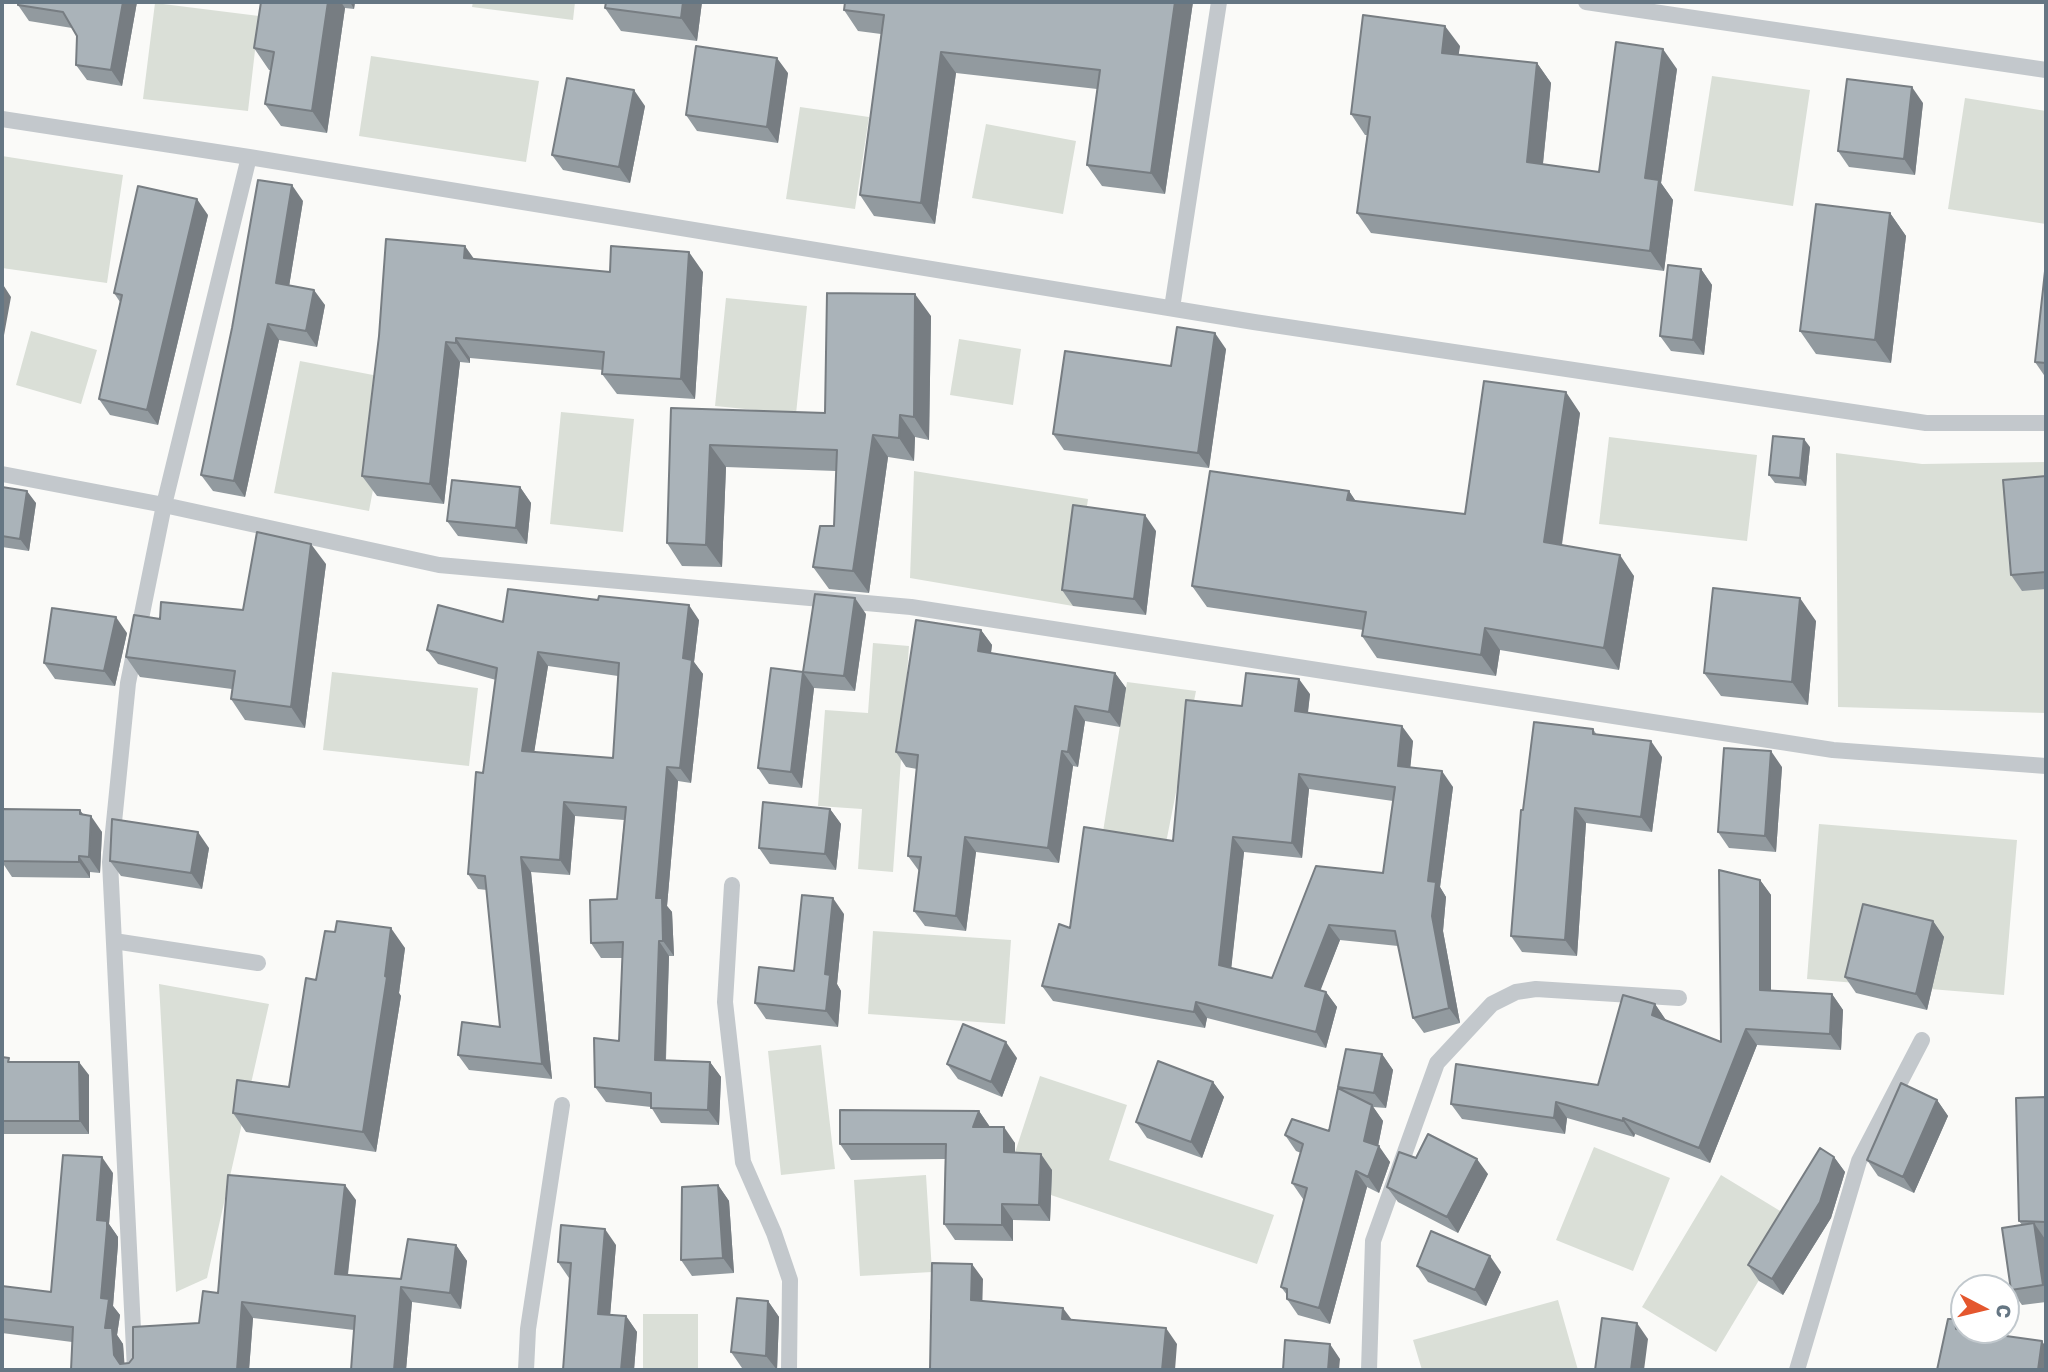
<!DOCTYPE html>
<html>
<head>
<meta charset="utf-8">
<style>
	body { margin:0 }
	#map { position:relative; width:2048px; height:1372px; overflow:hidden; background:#fafaf8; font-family:"Golos Text",sans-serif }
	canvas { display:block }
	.frame { position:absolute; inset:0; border:4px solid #657683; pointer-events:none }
	.north { position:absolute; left:1950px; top:1274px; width:70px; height:70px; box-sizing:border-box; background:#fff; border:2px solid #c1c8cd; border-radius:50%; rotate:97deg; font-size:19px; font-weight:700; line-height:28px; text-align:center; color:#657683 }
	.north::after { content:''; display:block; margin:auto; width:24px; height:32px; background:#e4572e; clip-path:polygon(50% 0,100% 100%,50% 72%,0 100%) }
</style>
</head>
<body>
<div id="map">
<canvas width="2048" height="1372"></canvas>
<div class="frame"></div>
<div class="north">С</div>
</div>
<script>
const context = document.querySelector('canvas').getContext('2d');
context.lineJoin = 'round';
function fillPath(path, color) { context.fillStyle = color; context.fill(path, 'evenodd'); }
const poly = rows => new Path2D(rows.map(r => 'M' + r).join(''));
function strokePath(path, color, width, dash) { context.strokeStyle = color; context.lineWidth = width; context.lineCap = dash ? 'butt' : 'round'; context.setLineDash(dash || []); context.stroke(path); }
const green = poly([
	[473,2,575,2,573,20,472,7],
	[155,3,259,16,248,111,143,99],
	[371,56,539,81,526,162,359,136],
	[1712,76,1810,90,1793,206,1694,191],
	[1965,98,2046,111,2046,224,1948,209],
	[800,107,869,117,855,209,786,199],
	[986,124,1076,141,1063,214,972,198],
	[2,156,123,175,107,283,2,268],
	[726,298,807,306,796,414,715,406],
	[31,331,97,350,81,404,16,385],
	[959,339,1021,349,1013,405,950,395],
	[300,361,394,379,369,511,274,493],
	[561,412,634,419,623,532,550,524],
	[1609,437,1757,455,1747,541,1599,524],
	[1836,453,1922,464,2046,462,2046,713,1838,707],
	[914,471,1088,499,1073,606,910,578],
	[873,643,909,646,893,872,858,869,862,809,818,806,825,710,868,713],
	[332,672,478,688,469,766,323,750],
	[1127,682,1196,691,1164,853,1101,844],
	[1819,824,2017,840,2004,995,1807,979],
	[873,931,1011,940,1005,1024,868,1014],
	[159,984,269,1004,207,1278,176,1292],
	[821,1045,835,1169,781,1175,768,1051],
	[1040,1076,1127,1105,1109,1160,1274,1215,1257,1264,1006,1180],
	[1594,1147,1670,1178,1633,1271,1556,1240],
	[926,1175,932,1272,860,1276,854,1180],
	[1721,1175,1795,1220,1716,1352,1642,1307],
	[1558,1300,1578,1370,1422,1370,1413,1340],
	[643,1314,698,1314,698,1370,643,1370]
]);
const service = poly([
	[1586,2,2046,70],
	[2,119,249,157,1254,322,1926,423,2046,423],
	[1172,308,1219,2],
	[2,474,164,505,439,565,911,607,1833,750,2046,766],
	[732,885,725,1002,743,1162,774,1233,790,1280,789,1370],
	[114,941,258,963],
	[135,1370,110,862,128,683,164,505,249,157],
	[526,1370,528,1329,562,1105],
	[1369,1370,1373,1241,1437,1063,1492,1004,1516,992,1536,989,1679,998],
	[1797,1370,1859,1161,1922,1040]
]);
const wall = poly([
	[18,2,137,2,122,86,87,80,76,65,77,36,72,28,29,21,18,5],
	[261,2,355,2,354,9,345,8,327,133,281,126,265,104,271,70,269,70,254,48],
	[702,2,697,41,621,31,605,8],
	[1193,2,1165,194,1102,186,1087,165,1097,89,956,73,935,224,874,216,860,195,881,34,858,31,844,10],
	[1460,46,1458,54,1537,63,1551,83,1543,164,1599,172,1677,69,1661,183,1673,200,1664,271,1371,233,1357,213,1367,135,1365,135,1351,114],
	[788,73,778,143,697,131,686,115],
	[1923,103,1915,175,1849,167,1838,151],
	[645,106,630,183,563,170,552,155],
	[303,201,289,286,325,305,317,347,279,340,245,497,213,491,201,475],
	[1890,213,1906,236,1891,363,1816,354,1800,331],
	[208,215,158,425,110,415,99,399,120,302,114,293],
	[474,259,610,272,703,272,695,399,617,394,602,374,603,370,470,358,470,363,460,362,444,504,377,496,362,476],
	[2046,262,2046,378,2035,362],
	[1701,269,1712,285,1704,355,1671,351,1660,336],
	[931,316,929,440,915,437,914,461,888,457,869,593,829,589,813,567,834,526,836,471,726,467,722,567,682,566,667,543,671,408,825,413],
	[1226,349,1209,468,1064,450,1053,434,1171,366],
	[1580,413,1562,545,1634,576,1619,670,1500,650,1496,676,1377,658,1362,636,1363,630,1207,607,1192,586,1349,491,1355,501,1465,514],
	[1810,447,1806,486,1775,483,1769,475],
	[2046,476,2046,589,2022,591,2011,575],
	[2,487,36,503,29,551,2,547],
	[520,487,531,503,527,544,458,536,447,521],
	[1156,531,1146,615,1073,606,1062,590],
	[326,564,305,728,245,720,231,699,232,689,140,677,126,657,160,619,243,610],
	[866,614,855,691,814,688,802,788,769,784,758,768,803,672],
	[699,620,694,662,703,674,691,783,678,781,667,906,672,912,674,956,669,956,666,1060,710,1062,721,1077,719,1125,661,1123,651,1107,606,1102,595,1087,619,1041,622,958,601,958,591,943,617,899,624,820,575,816,570,875,531,872,552,1079,469,1070,458,1055,500,1027,487,890,478,889,468,874,496,680,438,664,427,650,503,622],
	[548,666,618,676,613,758,534,752],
	[1816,621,1808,705,1721,696,1704,673],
	[981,630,992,645,991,653,1115,673,1126,688,1120,727,1085,721,1078,767,1073,766,1059,863,976,852,966,931,925,926,914,911,919,871,908,856,917,769,906,767,896,752],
	[127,633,115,686,55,679,44,663],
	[1310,694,1308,713,1413,741,1410,767,1453,787,1440,887,1446,897,1443,931,1460,1023,1424,1033,1413,1018,1398,946,1340,940,1320,990,1326,992,1337,1007,1326,1048,1207,1018,1205,1028,1053,1001,1042,986,1070,928,1173,841,1242,706],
	[1309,789,1393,801,1383,873,1272,978,1231,968,1244,852,1302,858],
	[1593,729,1597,735,1662,757,1652,832,1586,823,1577,956,1522,952,1511,936,1523,810],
	[1782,767,1776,852,1729,848,1718,832],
	[2,809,83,815,102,832,100,873,90,872,90,878,12,877,2,862],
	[830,809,841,824,836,870,770,864,759,848],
	[209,848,202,889,121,876,110,861],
	[1760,880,1771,895,1771,990,1832,994,1843,1010,1841,1050,1757,1045,1710,1163,1635,1134,1634,1137,1567,1118,1565,1134,1462,1119,1451,1104,1598,1085,1655,1004,1666,1021,1721,1042],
	[844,914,837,984,841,991,838,1027,766,1019,755,1003,794,971],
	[1933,921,1944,937,1927,1010,1856,993,1845,977],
	[335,932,405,948,399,993,401,996,376,1152,246,1132,233,1113,289,1087,316,980],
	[1346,1049,1382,1054,1393,1070,1386,1108,1373,1107,1383,1121,1378,1146,1390,1162,1379,1193,1367,1187,1330,1324,1298,1315,1287,1299,1287,1295,1281,1287,1304,1200,1303,1199,1292,1183,1301,1153,1296,1151,1285,1135,1329,1131],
	[2,1057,11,1062,89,1075,89,1134,2,1134],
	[1017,1058,1002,1097,958,1079,947,1064],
	[1213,1082,1224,1097,1202,1158,1147,1138,1136,1122],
	[2046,1097,2046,1237,2044,1237,2046,1245,2046,1302,2022,1305,2011,1290,2022,1225,2019,1221],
	[1937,1100,1948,1116,1914,1193,1878,1176,1867,1160],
	[979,1111,990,1127,1015,1143,1015,1153,1052,1170,1050,1221,1013,1220,1013,1241,955,1240,944,1224,945,1159,851,1160,840,1144],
	[1834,1157,1845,1172,1831,1218,1783,1295,1759,1281,1748,1265],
	[1416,1158,1488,1174,1458,1233,1398,1202,1387,1187],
	[113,1173,109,1224,118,1237,118,1244,113,1306,120,1315,117,1335,123,1344,124,1363,129,1363,199,1323,218,1293,356,1200,348,1275,401,1279,456,1245,467,1261,461,1309,412,1302,406,1370,351,1370,354,1330,253,1318,249,1370,71,1370,72,1342,2,1333,2,1286,51,1292],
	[718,1185,729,1201,734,1273,692,1276,681,1260],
	[616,1245,610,1315,626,1316,637,1332,634,1370,563,1370,570,1278,569,1278,558,1262],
	[1417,1266,1501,1272,1486,1306,1428,1282],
	[768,1301,779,1317,777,1370,742,1368,731,1352]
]);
const shadedWall = poly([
	[123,2,137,2,122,86,111,70],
	[328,2,341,2,345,8,327,133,312,111],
	[350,2,355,2,354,9],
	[683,2,702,2,697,41,681,18],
	[1175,2,1193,2,1165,194,1151,173],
	[1445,26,1460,46,1456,73,1442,53],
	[1663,49,1677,69,1661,183,1673,200,1664,271,1650,251,1645,178],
	[941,52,956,73,935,224,921,203],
	[777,58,788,73,778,143,767,127],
	[1537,63,1551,83,1541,182,1527,162],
	[1912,87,1923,103,1915,175,1904,159],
	[634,90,645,106,630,183,619,167],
	[292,185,303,201,287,299,276,283],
	[197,199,208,215,158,425,147,410],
	[1890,213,1906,236,1891,363,1875,340],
	[465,246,479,266,464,258],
	[689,252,703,272,695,399,681,379],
	[1701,269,1712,285,1704,355,1693,340],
	[2,283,11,297,2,346],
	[314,290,325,305,317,347,306,331],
	[915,294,931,316,929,440,914,417],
	[268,324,279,340,245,497,234,481],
	[1215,333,1226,349,1209,468,1198,453],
	[456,338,470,358,470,363,456,343],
	[446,342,460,362,444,504,430,484],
	[1566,392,1580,413,1559,563,1544,542],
	[900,415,915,437,914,461,899,438],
	[873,435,888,457,869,593,853,571],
	[1804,439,1810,447,1806,486,1800,478],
	[710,445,726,467,722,567,706,545],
	[520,487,531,503,527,544,516,528],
	[27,491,36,503,29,551,20,539],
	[1349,491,1364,513,1347,500],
	[1145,515,1156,531,1146,615,1134,599],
	[311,544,326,564,305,728,291,707],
	[1620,555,1634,576,1619,670,1604,648],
	[855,598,866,614,855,691,844,676],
	[1800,598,1816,621,1808,705,1792,682],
	[689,605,699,620,694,662,703,674,691,783,680,768,683,658],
	[116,617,127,633,115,686,104,671],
	[1485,628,1500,650,1496,676,1481,655],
	[981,630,992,645,989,666,978,651],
	[538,652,548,666,532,766,522,751],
	[803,672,814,688,802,788,791,772],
	[1115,673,1126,688,1120,727,1109,712],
	[1299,679,1310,694,1306,726,1295,711],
	[1075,706,1085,721,1078,767,1068,752],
	[1402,726,1413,741,1409,781,1398,766],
	[1651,741,1662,757,1652,832,1641,817],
	[1062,751,1073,766,1059,863,1048,848],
	[1771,751,1782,767,1776,852,1765,836],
	[667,767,678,781,667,906,672,912,674,956,663,941,656,898],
	[1442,771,1453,787,1440,887,1446,897,1443,931,1460,1023,1449,1008,1432,916,1428,881],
	[1299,774,1309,789,1302,858,1292,843],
	[564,802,575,816,570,875,560,860],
	[1575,808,1586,823,1577,956,1565,940],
	[830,809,841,824,836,870,825,854],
	[80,810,91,825,91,816,102,832,100,873,89,857,80,814],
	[198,832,209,848,202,889,191,873],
	[965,837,976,852,966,931,956,916],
	[1233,837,1244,852,1230,980,1219,965],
	[79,856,90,872,90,878,79,862],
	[521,857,531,872,552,1079,542,1064],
	[1760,880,1771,895,1771,1005,1760,990],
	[833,898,844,914,837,984,841,991,838,1027,826,1011,825,974],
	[1933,921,1944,937,1927,1010,1916,994],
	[1329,925,1340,940,1316,1002,1305,986],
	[391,928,405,948,399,993,401,996,376,1152,363,1132],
	[659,941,669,956,665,1075,655,1060],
	[1326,992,1337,1007,1326,1048,1316,1032],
	[1832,994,1843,1010,1841,1050,1830,1034],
	[1196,1002,1207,1018,1205,1028,1194,1012],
	[1655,1004,1666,1020,1663,1031,1652,1015],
	[1746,1029,1757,1045,1710,1163,1699,1148],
	[1006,1042,1017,1058,1002,1097,991,1082],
	[1382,1054,1393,1070,1386,1108,1374,1093],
	[79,1062,89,1075,89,1134,80,1121],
	[710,1062,721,1077,719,1125,708,1110],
	[1213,1082,1224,1097,1202,1158,1191,1142],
	[1937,1100,1948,1116,1914,1193,1903,1177],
	[1556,1102,1567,1118,1565,1134,1554,1118],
	[1372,1105,1383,1121,1376,1156,1379,1146,1390,1162,1379,1193,1368,1177,1364,1141],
	[979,1111,990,1127,973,1127],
	[1623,1118,1635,1134,1634,1137,1623,1121],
	[1004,1127,1015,1143,1015,1168,1004,1152],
	[1041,1154,1052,1170,1050,1221,1039,1205],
	[102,1157,113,1173,109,1224,118,1237,118,1244,113,1306,120,1315,117,1335,123,1344,125,1370,114,1355,105,1328,101,1298,97,1220],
	[1834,1157,1845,1172,1831,1218,1783,1295,1772,1279],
	[1477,1159,1488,1174,1458,1233,1447,1217],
	[1356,1171,1367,1187,1330,1324,1319,1308],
	[345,1185,356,1200,346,1289,335,1274],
	[718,1185,729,1201,734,1273,723,1258],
	[1002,1204,1013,1220,1013,1241,1002,1225],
	[2034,1223,2045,1239,2046,1289,2043,1285],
	[605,1229,616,1245,609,1329,598,1314],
	[456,1245,467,1261,461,1309,450,1293],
	[1490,1256,1501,1272,1486,1306,1475,1290],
	[972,1264,983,1279,982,1315,971,1300],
	[401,1287,412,1302,406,1370,394,1370],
	[768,1301,779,1317,777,1370,766,1356],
	[242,1302,253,1318,249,1370,237,1370],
	[1063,1308,1075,1324,1062,1319],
	[626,1316,637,1332,634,1370,621,1370],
	[1955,1319,1966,1335,1956,1329],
	[1637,1323,1648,1339,1644,1370,1631,1370],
	[1166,1328,1177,1344,1175,1370,1162,1370],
	[2042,1341,2046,1347,2046,1370,2038,1370],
	[1330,1344,1340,1359,1339,1370,1328,1370]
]);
const building = poly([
	[18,2,123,2,111,70,76,65,77,36,63,12,18,5,18,2],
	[261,2,328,2,312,111,265,104,274,52,254,48,261,2],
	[606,2,683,2,681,18,605,8,606,2],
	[845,2,1175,2,1151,173,1087,165,1100,70,941,52,921,203,860,195,884,15,844,10,845,2],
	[1363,15,1445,26,1442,53,1537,63,1527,162,1599,172,1616,42,1663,49,1645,178,1659,180,1650,251,1357,213,1370,117,1351,114,1363,15],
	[696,46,777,58,767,127,686,115,696,46],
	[567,78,634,90,619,167,552,155,567,78],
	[1847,79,1912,87,1904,159,1838,151,1847,79],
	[258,180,292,185,276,283,314,290,306,331,268,324,234,481,201,475,232,328,258,180],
	[138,186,197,199,147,410,99,399,122,295,114,293,138,186],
	[1816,204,1890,213,1875,340,1800,331,1816,204],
	[386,239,465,246,464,258,610,272,611,246,689,252,681,379,602,374,604,352,456,338,456,343,446,342,430,484,362,476,379,336,386,239],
	[2046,262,2046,363,2035,362,2046,262],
	[1668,265,1701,269,1693,340,1660,336,1668,265],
	[827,293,915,294,914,417,900,415,899,438,873,435,853,571,813,567,820,526,834,526,837,450,710,445,706,545,667,543,671,408,825,413,827,293],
	[1177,327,1215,333,1198,453,1053,434,1065,351,1171,366,1177,327],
	[1484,381,1566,392,1544,542,1620,555,1604,648,1485,628,1481,655,1362,636,1366,612,1192,586,1210,471,1349,491,1347,500,1465,514,1484,381],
	[1773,436,1804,439,1800,478,1769,475,1773,436],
	[2046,476,2046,572,2011,575,2003,480,2046,476],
	[452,480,520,487,516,528,447,521,452,480],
	[2,487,27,491,20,539,2,536,2,487],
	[1073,505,1145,515,1134,599,1062,590,1073,505],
	[257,532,311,544,291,707,231,699,235,671,126,657,134,615,160,619,161,602,243,610,257,532],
	[1713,588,1800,598,1792,682,1704,673,1713,588],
	[508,589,598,600,599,596,689,605,683,658,692,660,680,768,667,767,656,898,662,898,663,941,659,941,655,1060,710,1062,708,1110,651,1108,651,1093,595,1087,594,1038,619,1041,623,942,591,943,590,900,617,899,626,807,564,802,560,860,521,857,542,1064,458,1055,462,1022,500,1027,485,876,468,874,476,772,483,773,497,668,427,650,438,605,503,622,508,589],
	[538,652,619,663,613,758,522,751,538,652],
	[815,594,855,598,844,676,803,672,815,594],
	[52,608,116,617,104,671,44,663,52,608],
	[916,620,981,630,978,651,1115,673,1109,712,1075,706,1068,752,1062,751,1048,848,965,837,956,916,914,911,921,857,908,856,918,755,896,752,916,620],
	[771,668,803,672,791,772,758,768,771,668],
	[1246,673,1299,679,1295,711,1402,726,1398,766,1442,771,1428,881,1436,882,1432,916,1449,1008,1413,1018,1395,931,1329,925,1305,986,1326,992,1316,1032,1196,1002,1194,1012,1042,986,1059,924,1070,928,1084,827,1173,841,1186,700,1242,706,1246,673],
	[1299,774,1395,787,1383,873,1316,866,1272,978,1219,965,1233,837,1292,843,1299,774],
	[1534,722,1593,729,1593,734,1651,741,1641,817,1575,808,1565,940,1511,936,1521,810,1523,810,1534,722],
	[1724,748,1771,751,1765,836,1718,832,1724,748],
	[763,802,830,809,825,854,759,848,763,802],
	[2,809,80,810,80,814,91,816,89,857,79,856,79,862,2,861,2,809],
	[112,819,198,832,191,873,110,861,112,819],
	[1719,870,1760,880,1760,990,1832,994,1830,1034,1746,1029,1699,1148,1623,1118,1623,1121,1556,1102,1554,1118,1451,1104,1456,1064,1598,1085,1623,995,1655,1004,1652,1015,1721,1042,1719,870],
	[802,895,833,898,825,974,830,975,826,1011,755,1003,759,967,794,971,802,895],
	[1863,904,1933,921,1916,994,1845,977,1863,904],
	[337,921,391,928,385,976,387,977,363,1132,233,1113,237,1080,289,1087,306,978,316,980,325,931,335,932,337,921],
	[963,1024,1006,1042,991,1082,947,1064,963,1024],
	[1346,1049,1382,1054,1374,1093,1338,1087,1346,1049],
	[2,1057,9,1058,8,1062,79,1062,80,1121,2,1121,2,1057],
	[1158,1061,1213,1082,1191,1142,1136,1122,1158,1061],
	[1901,1083,1937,1100,1903,1177,1867,1160,1901,1083],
	[1338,1088,1372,1105,1364,1141,1379,1146,1368,1177,1356,1171,1319,1308,1287,1299,1287,1289,1281,1287,1307,1188,1292,1183,1303,1144,1285,1135,1292,1119,1329,1131,1338,1088],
	[2046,1097,2046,1222,2019,1221,2016,1098,2046,1097],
	[840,1110,979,1111,973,1127,1004,1127,1004,1152,1041,1154,1039,1205,1002,1204,1002,1225,944,1224,946,1144,840,1144,840,1110],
	[1428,1134,1477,1159,1447,1217,1387,1187,1399,1152,1416,1158,1428,1134],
	[1820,1148,1834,1157,1820,1202,1772,1279,1748,1265,1820,1148],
	[63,1155,102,1157,97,1220,107,1221,107,1228,101,1298,109,1299,105,1328,112,1328,114,1355,120,1364,129,1363,133,1358,133,1327,199,1323,203,1291,218,1293,228,1175,345,1185,335,1274,401,1279,408,1239,456,1245,450,1293,401,1287,394,1370,351,1370,355,1316,242,1302,237,1370,71,1370,73,1327,2,1319,2,1286,51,1292,63,1155],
	[718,1185,723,1258,681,1260,682,1187,718,1185],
	[2034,1223,2043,1285,2011,1290,2002,1228,2034,1223],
	[561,1225,605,1229,598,1314,626,1316,621,1370,563,1370,571,1263,558,1262,561,1225],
	[1431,1231,1490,1256,1475,1290,1417,1266,1431,1231],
	[932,1263,972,1264,971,1300,1063,1308,1062,1319,1166,1328,1162,1370,930,1370,932,1263],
	[737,1298,768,1301,766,1356,731,1352,737,1298],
	[1602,1318,1637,1323,1631,1370,1595,1370,1602,1318],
	[1948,1319,1955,1319,1956,1329,2042,1341,2038,1370,1937,1370,1948,1319],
	[1285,1340,1330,1344,1328,1370,1283,1370,1285,1340]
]);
fillPath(green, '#dadfd7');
strokePath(service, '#c3c8cc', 16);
fillPath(wall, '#929a9f');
fillPath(shadedWall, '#777d82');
fillPath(building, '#aab3b9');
strokePath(building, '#777d82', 2);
</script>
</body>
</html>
